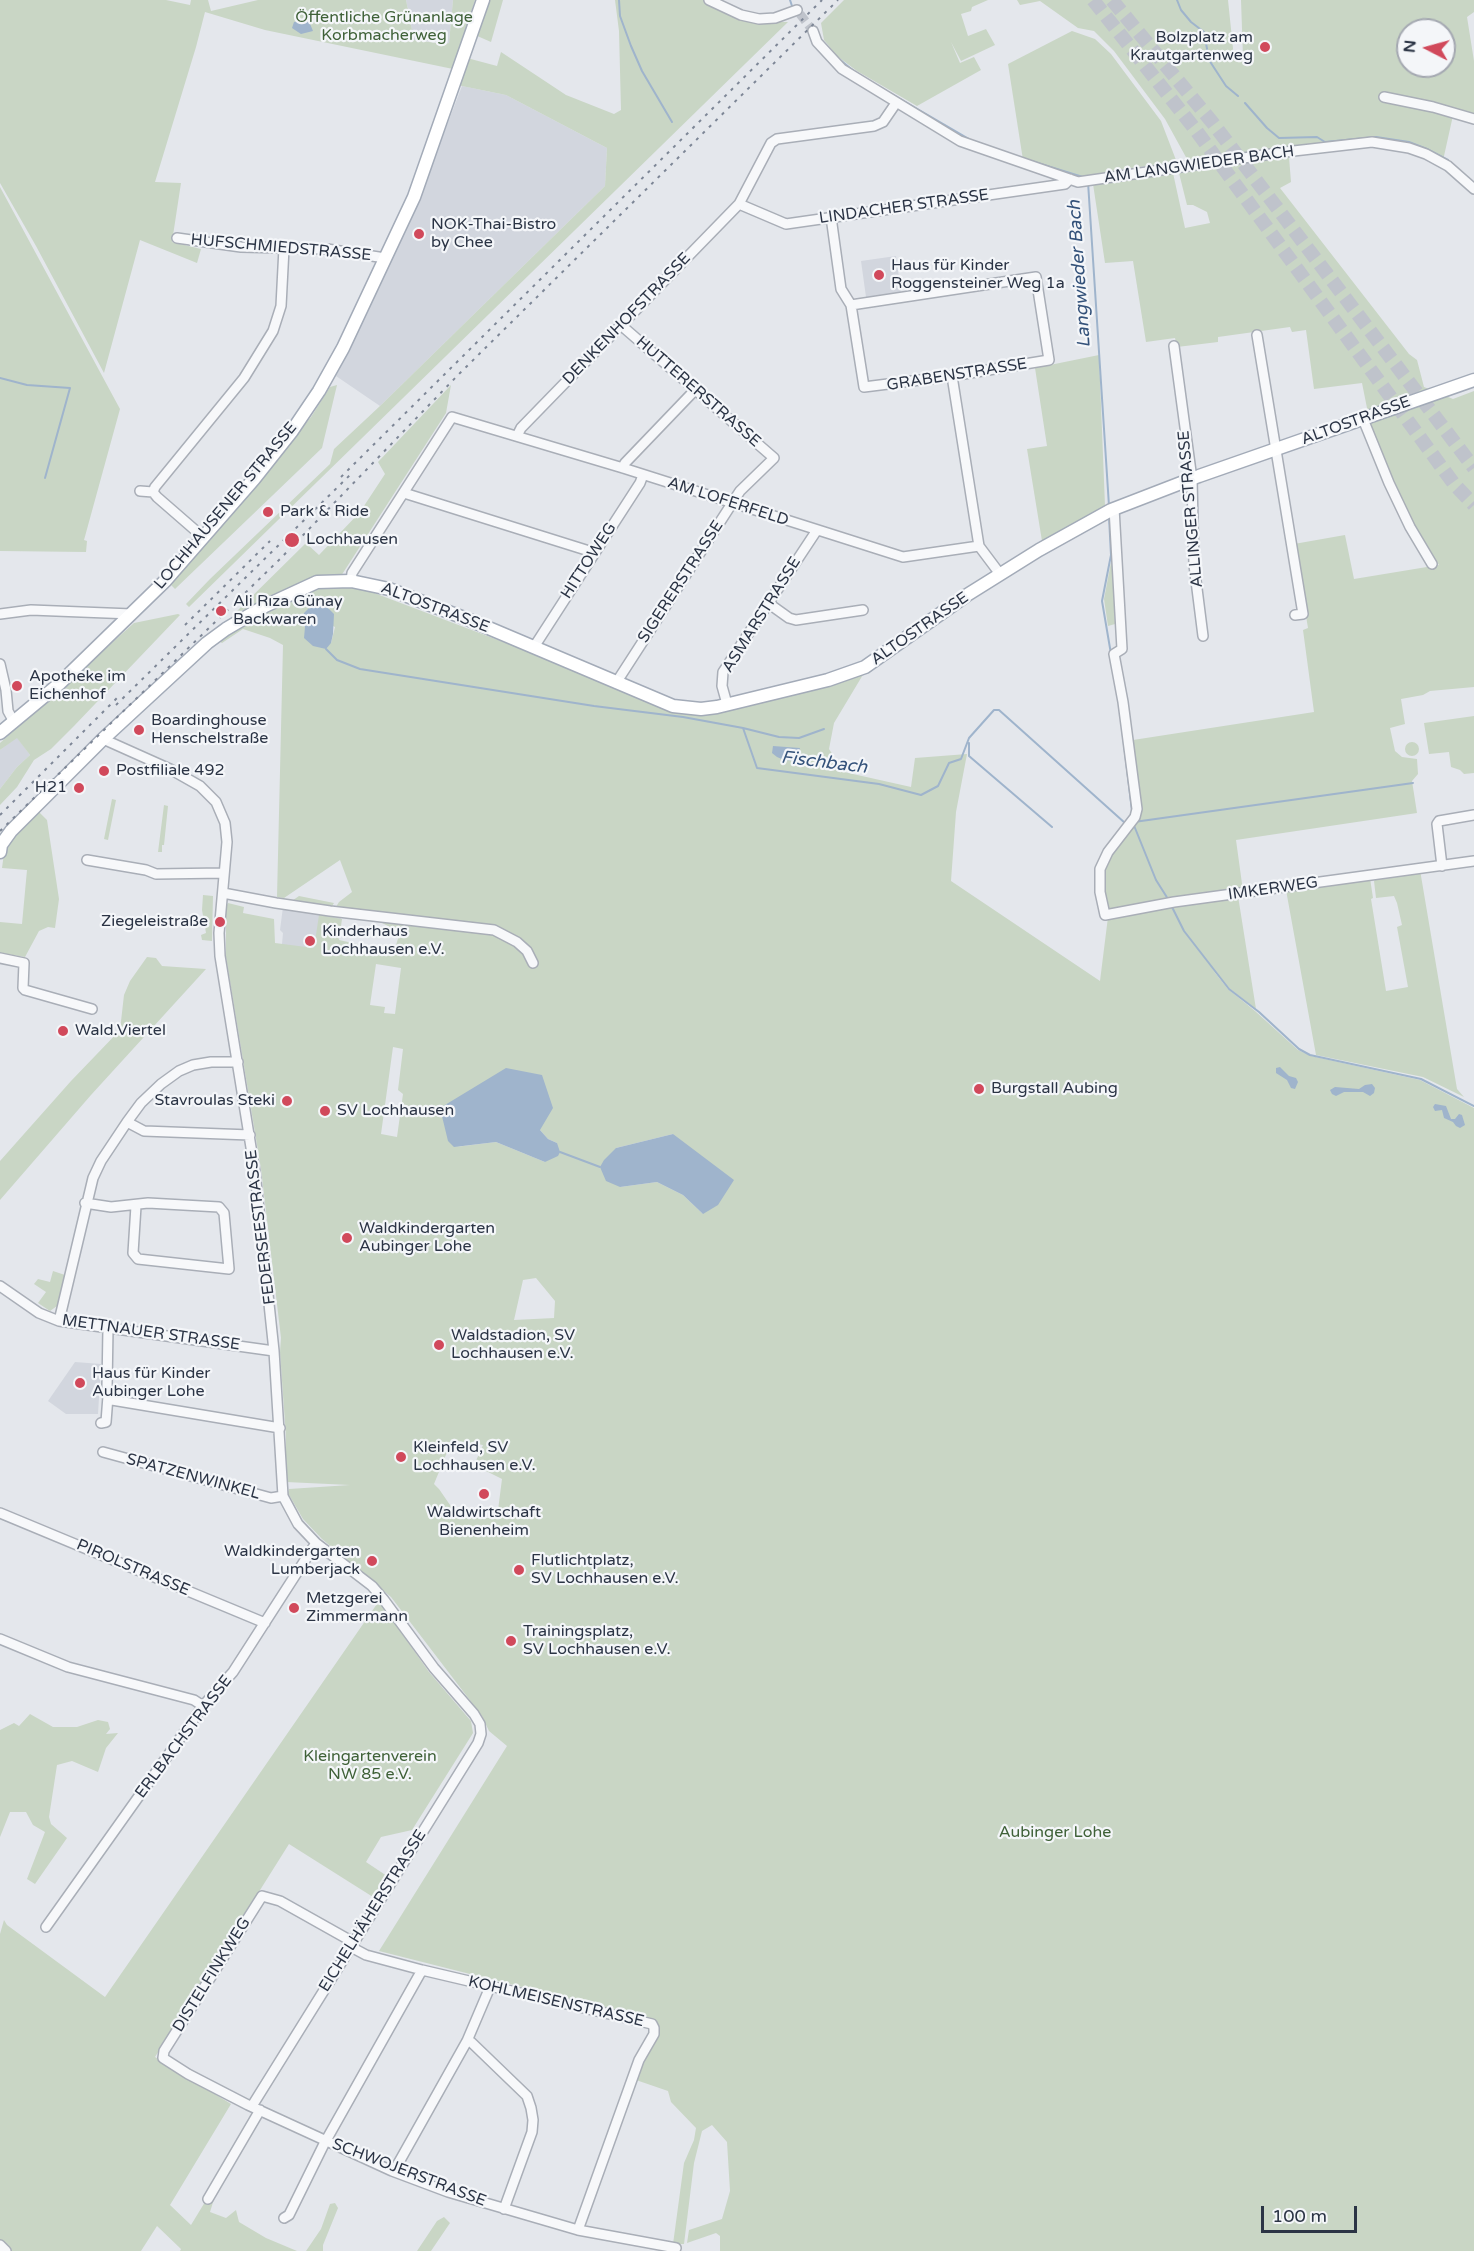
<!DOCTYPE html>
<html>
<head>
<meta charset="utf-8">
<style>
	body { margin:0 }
	#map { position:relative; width:1474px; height:2251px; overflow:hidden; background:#e4e7ec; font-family:"Varela Round",sans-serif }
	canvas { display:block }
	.north { position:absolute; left:1396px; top:18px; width:60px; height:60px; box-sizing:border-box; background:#f4f6f9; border:2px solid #a4a8b1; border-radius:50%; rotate:276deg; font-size:16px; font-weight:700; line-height:24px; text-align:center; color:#2b3445 }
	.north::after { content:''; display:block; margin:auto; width:21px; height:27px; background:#d1495b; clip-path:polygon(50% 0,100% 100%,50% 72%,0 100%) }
	.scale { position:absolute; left:1261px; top:2206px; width:96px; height:27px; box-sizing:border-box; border:3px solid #2b3445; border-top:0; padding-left:8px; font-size:18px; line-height:21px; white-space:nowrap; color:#2b3445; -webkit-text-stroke:4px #f4f6f9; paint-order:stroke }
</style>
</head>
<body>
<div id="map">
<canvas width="1474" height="2251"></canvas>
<div class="north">N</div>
<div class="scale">100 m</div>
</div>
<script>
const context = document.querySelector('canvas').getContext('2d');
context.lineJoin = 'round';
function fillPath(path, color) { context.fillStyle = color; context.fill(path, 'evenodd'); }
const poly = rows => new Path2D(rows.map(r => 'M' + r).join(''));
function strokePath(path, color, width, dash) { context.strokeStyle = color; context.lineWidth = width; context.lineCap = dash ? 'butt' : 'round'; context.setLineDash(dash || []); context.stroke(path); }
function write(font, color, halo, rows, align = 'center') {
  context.font = font + ' "Varela Round",sans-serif'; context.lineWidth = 4.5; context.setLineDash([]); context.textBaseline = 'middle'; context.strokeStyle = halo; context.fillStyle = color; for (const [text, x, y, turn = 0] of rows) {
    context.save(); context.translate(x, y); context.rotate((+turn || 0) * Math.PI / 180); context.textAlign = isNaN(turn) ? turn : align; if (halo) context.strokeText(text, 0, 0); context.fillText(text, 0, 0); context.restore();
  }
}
const built = poly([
	[406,0,453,0,449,43,414,40],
	[462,86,506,95,607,148,605,186,380,406,336,376,416,206],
	[896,256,901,292,866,297,861,261],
	[17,737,30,755,17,767,0,789,0,750],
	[283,907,341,917,334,965,297,965,282,944,283,933,280,930],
	[75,1362,101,1364,98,1414,66,1414,48,1401]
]);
const green = poly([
	[0,0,166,0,190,5,191,0,208,0,211,11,258,0,406,0,414,40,444,44,449,43,453,0,475,0,453,69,265,30,205,12,196,47,155,182,181,183,172,242,201,249,197,263,140,240,104,373,36,246,0,183],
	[487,0,503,0,491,42,475,35],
	[615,0,706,0,773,22,788,22,189,607,186,604,210,579,330,464,334,449,380,406,605,186,607,148,506,95,457,85,467,58,497,66,501,52,566,95,614,114,621,110,619,31],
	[844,0,988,0,972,7,971,11,961,14,968,36,986,29,995,45,961,61,951,42,960,63,974,57,981,70,917,106,857,71,837,56,824,40,821,23],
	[1017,0,1228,0,1234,58,1243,57,1241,0,1474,0,1474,12,1467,17,1474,61,1474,117,1454,111,1442,165,1416,153,1366,145,1289,157,1291,182,1280,188,1409,354,1417,360,1424,387,1453,399,1474,391,1474,687,1430,691,1423,695,1401,699,1405,724,1390,728,1395,751,1402,757,1417,759,1418,774,1412,781,1417,813,1236,840,1243,891,1108,912,1102,891,1105,862,1138,816,1141,815,1133,740,1314,712,1303,630,1308,628,1294,544,1345,535,1354,579,1439,565,1413,526,1388,476,1369,424,1369,418,1362,383,1314,389,1306,330,1292,332,1290,327,1218,337,1218,342,1177,347,1175,338,1146,342,1133,261,1105,263,1093,184,1173,173,1185,228,1210,223,1207,212,1193,205,1187,205,1179,173,1207,167,1194,159,1187,159,1165,119,1114,51,1094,31,1078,28,1040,1,1020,5],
	[1408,30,1444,30,1444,66,1408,66],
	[1072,31,1095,39,1111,54,1161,121,1176,160,1173,162,1106,172,1103,176,1084,180,1023,160,1008,64],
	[0,187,120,409,84,540,87,541,86,552,0,551],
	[1099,355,1105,506,1042,541,1027,449,1047,446,1035,368],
	[337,385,322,448,175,589,171,585,171,582,311,417,330,387],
	[451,385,446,413,341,576,316,579,286,589,233,615,306,543,319,555,360,512,385,474,378,462],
	[1112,557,1115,624,1108,626,1104,599],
	[356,586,582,672,670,712,701,714,864,673,834,723,829,749,844,772,911,787,915,758,967,754,956,812,951,881,1100,981,1108,917,1238,896,1256,1009,1229,988,1212,969,1228,989,1255,1011,1298,1050,1311,1056,1420,1080,1474,1108,1474,2251,720,2251,720,2236,716,2233,687,2243,689,2230,722,2219,730,2191,727,2142,712,2125,702,2131,694,2163,684,2244,673,2244,684,2163,694,2140,696,2128,671,2102,668,2091,636,2080,652,2020,379,1951,507,1746,489,1731,482,1716,391,1597,322,1539,303,1519,288,1493,289,1489,350,1485,286,1482,286,1437,280,1352,281,1338,261,1169,226,957,226,907,228,903,244,907,243,913,274,919,275,943,314,948,319,915,342,919,339,940,375,948,378,954,393,955,400,932,374,919,334,910,339,902,352,892,340,860,284,898,277,897,283,645,270,638,243,629,222,643,217,640,238,625,316,587],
	[304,613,335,627,331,643,305,638,305,627,301,620],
	[376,964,401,968,395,1014,384,1013,385,1007,370,1005],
	[393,1047,403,1049,398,1090,403,1094,397,1137,381,1134],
	[540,1130,548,1139,557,1143,545,1162,496,1142,455,1147],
	[673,1134,703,1214,683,1195,657,1182,620,1187,616,1148],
	[536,1278,555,1301,554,1318,514,1320,523,1280],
	[452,1440,483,1445,474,1465,502,1479,497,1518,459,1518,439,1489,434,1484],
	[178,614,180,615,74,726,51,749,34,760,17,787,0,805,0,789,17,767,30,755,17,738,0,750,0,743,134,623],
	[1474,716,1474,773,1464,774,1460,770,1451,767,1449,752,1429,754,1424,723],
	'1405 749a7 7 0 1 1 14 0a7 7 0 1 1-14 0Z',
	[112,799,116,800,108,840,104,839],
	[164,805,168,806,164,845,162,845,162,852,158,852],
	[37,810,47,820,59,899,55,928,48,927,39,931,25,957,0,953,0,922,22,924,27,870,2,868,5,846],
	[1420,870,1457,1089,1464,1097,1423,1077,1316,1055,1286,890,1370,878,1373,898,1371,899,1386,991,1408,987,1397,927,1402,925,1397,903,1394,896,1376,898,1374,881,1377,877],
	[203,895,213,896,212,941,202,940,201,935,206,933,202,910],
	[299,896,334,903,330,909,289,903],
	[147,957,156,958,162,966,206,969,91,1095,0,1200,0,1161,71,1081,120,1030,124,995,130,981],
	[53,1271,65,1275,57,1306,50,1311,38,1303,46,1292,34,1284,38,1279,50,1282],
	[379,1601,429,1672,471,1721,473,1733,412,1830,381,1837,366,1862,387,1876,373,1897,289,1844,155,2057,231,2104,170,2205,191,2225,205,2202,214,2199,210,2212,226,2218,236,2210,239,2222,266,2238,297,2251,180,2251,181,2249,157,2226,141,2251,10,2251,0,2242,0,1934,4,1920,7,1925,105,1997],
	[30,1714,53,1727,77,1727,98,1720,108,1722,110,1729,106,1734,118,1733,106,1748,98,1772,72,1761,57,1765,49,1817,51,1824,67,1838,35,1884,27,1879,45,1832,33,1825,26,1812,10,1812,0,1837,0,1730,14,1723,19,1726],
	[335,2203,338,2208,323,2245,323,2251,306,2251,321,2229,330,2204],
	[444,2217,450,2223,431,2251,417,2251,437,2221]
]);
const water = poly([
	[308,19,313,31,301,34,292,28,294,22],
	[313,604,326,606,334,614,333,634,331,643,326,649,313,646,304,638,305,627,301,620,304,613],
	[773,746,800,748,797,761,784,760,777,757,772,753],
	[1280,1067,1289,1076,1296,1078,1298,1082,1295,1089,1291,1088,1287,1080,1276,1073,1276,1068],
	[506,1068,542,1075,553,1108,540,1130,548,1139,557,1143,560,1152,558,1156,545,1162,496,1142,454,1147,448,1141,440,1108],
	[1372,1084,1375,1088,1374,1093,1370,1096,1363,1092,1344,1092,1336,1096,1332,1094,1330,1090,1335,1087,1359,1089,1365,1085],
	[1435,1104,1446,1106,1451,1119,1455,1119,1459,1114,1462,1115,1465,1125,1460,1128,1456,1126,1453,1122,1444,1118,1442,1110,1435,1111,1433,1107],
	[673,1134,734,1180,718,1205,703,1214,683,1195,657,1182,620,1187,606,1181,600,1167,604,1160,616,1148]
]);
const stream = poly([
	[619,0,620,16,631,46,642,71,672,122],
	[790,0,792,6],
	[1177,0,1181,10,1191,22,1204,32,1209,60,1226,86,1238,96],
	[839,59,855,72],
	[878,86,969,139],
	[1245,103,1267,128,1279,138,1317,137,1325,142,1376,137,1409,142,1427,149,1448,160],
	[1028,160,1086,178],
	[1088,182,1109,506],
	[0,378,27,385,70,388,45,478],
	[1109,517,1111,555,1102,601,1111,654],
	[326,649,337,660,360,669,594,706,683,717,743,728,757,768,879,784,921,795,938,786,949,763,961,759,969,738,994,710,999,710,1125,823],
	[743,728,779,737,799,738,824,729],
	[1122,728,1132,811],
	[969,743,969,756,1052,827],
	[1134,822,1413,783],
	[1133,823,1156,880,1168,899],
	[1171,905,1184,931,1229,989,1259,1012,1299,1049,1310,1055,1421,1079,1474,1106],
	[560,1152,600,1167]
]);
const minorTunnel = poly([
	[800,14,813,31]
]);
const highwayTunnel = poly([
	[1093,0,1195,129,1454,484,1474,505],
	[1112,0,1212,122,1474,468]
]);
const minor = poly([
	[709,0,741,15,759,19,775,18,797,10],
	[813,31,817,42,842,69,960,141,1078,182,1285,152,1372,142,1409,148,1426,154,1448,166,1474,189],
	[1384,97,1433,107,1474,119],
	[739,204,786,224,1065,184,1070,179],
	[831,217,841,289,851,305,864,387,952,376,1049,360,1036,277,851,305],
	[177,238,241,247,327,249,385,258],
	[1257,335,1303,614,1295,615],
	[1174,346,1192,479,1194,565,1203,636],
	[952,376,979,546,1000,574],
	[1363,419,1389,483,1410,527,1432,564],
	[517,436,521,428,739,204,771,143,777,139,874,126,883,122,896,103],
	[623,468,625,463,695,390],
	[140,491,153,492],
	[404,493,586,550,593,555],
	[1114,508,1122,649,1114,654,1123,702,1137,809,1135,817,1108,852,1100,869,1100,892,1105,915,1174,902,1474,861],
	[203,537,157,497,153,492,155,487,244,378,273,331,281,306,284,248],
	[351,581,352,573,452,417,623,468,903,557,979,546],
	[768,603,789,618,796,620,863,610],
	[0,614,31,610,132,614],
	[534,647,640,483,643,475],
	[0,664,6,690,8,711,14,722],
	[616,683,740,491,774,458,622,326],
	[727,704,722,686,723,672,817,530],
	[103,739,170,769,200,786,216,802,225,823,227,842,219,933,220,956,255,1172,274,1351,283,1496,298,1524,316,1543,372,1586,384,1600,434,1668,474,1714,480,1724,481,1734,478,1743,252,2106],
	[87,860,146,870,156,874,224,873],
	[1442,866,1437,824,1439,821,1474,815],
	[223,893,276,903,330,911,494,930,517,942,527,951,533,963],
	[0,958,24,963,23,988,25,990,92,1009],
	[127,1122,144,1131,250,1135],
	[85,1203,111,1207,148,1203,219,1207,224,1213,229,1269,138,1259,133,1253,136,1206],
	[0,1286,39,1313,59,1321,274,1351],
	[59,1321,93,1178,101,1161,127,1122,141,1103,161,1084,179,1071,193,1065,211,1062,238,1062],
	[108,1328,107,1388,108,1396,112,1400,280,1428],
	[101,1423,106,1422,108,1396],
	[103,1452,271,1498,283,1496],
	[0,1513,265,1623],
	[0,1639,68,1667,194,1700,203,1706],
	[46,1927,203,1706,233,1672,316,1543],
	[353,1942,280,1901,262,1896,164,2051,163,2058,188,2074,248,2105,392,2171,448,2192,578,2230,676,2248],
	[351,1947,366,1955,422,1970,652,2024,654,2028,654,2034,639,2060,578,2230],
	[467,2041,471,2042,527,2096,531,2108,533,2120,532,2132,504,2209],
	[394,2171,467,2041,490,1987],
	[208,2199,260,2110],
	[284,2218,289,2215,324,2144,422,1970],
	[0,2245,6,2251]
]);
const major = poly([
	[0,733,59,684,165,581,254,479,292,431,319,391,343,348,414,197,483,0],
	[0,852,1,845,11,831,103,739,207,643,226,629,265,606,317,582,351,581,389,589,472,621,673,706,701,709,717,707,828,680,865,667,967,595,1039,550,1111,510,1199,476,1474,380]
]);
const rail = poly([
	[341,477,822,0],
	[185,625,270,541],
	[116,705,351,474],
	[0,815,119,696],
	[0,831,280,559,460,373,838,0]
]);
const markers = [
	[1265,47,6,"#d1495b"],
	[419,234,6,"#d1495b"],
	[879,275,6,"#d1495b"],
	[268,512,6,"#d1495b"],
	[292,540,8,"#d1495b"],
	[221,611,6,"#d1495b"],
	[17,686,6,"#d1495b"],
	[139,730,6,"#d1495b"],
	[104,771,6,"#d1495b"],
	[79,788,6,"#d1495b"],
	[220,922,6,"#d1495b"],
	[310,941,6,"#d1495b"],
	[63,1031,6,"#d1495b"],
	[979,1089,6,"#d1495b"],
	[287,1101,6,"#d1495b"],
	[325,1111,6,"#d1495b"],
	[347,1238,6,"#d1495b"],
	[439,1345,6,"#d1495b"],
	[80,1383,6,"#d1495b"],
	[401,1457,6,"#d1495b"],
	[484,1494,6,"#d1495b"],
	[372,1561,6,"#d1495b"],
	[519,1570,6,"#d1495b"],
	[294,1608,6,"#d1495b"],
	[511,1641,6,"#d1495b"]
];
const parkNames = [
	["Öffentliche Grünanlage",384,18],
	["Korbmacherweg",384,36],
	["Kleingartenverein",370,1757],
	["NW 85 e.V.",370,1775],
	["Aubinger Lohe",1055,1833]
];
const poiNames = [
	["Bolzplatz am",1253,38,"right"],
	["Krautgartenweg",1253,56,"right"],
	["NOK-Thai-Bistro",431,225],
	["by Chee",431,243],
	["Haus für Kinder",891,266],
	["Roggensteiner Weg 1a",891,284],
	["Park & Ride",280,512],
	["Lochhausen",306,540],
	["Ali Rıza Günay",233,602],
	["Backwaren",233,620],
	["Apotheke im",29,677],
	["Eichenhof",29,695],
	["Boardinghouse",151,721],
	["Henschelstraße",151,739],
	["Postfiliale 492",116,771],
	["H21",67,788,"right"],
	["Ziegeleistraße",208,922,"right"],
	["Kinderhaus",322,932],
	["Lochhausen e.V.",322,950],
	["Wald.Viertel",75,1031],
	["Burgstall Aubing",991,1089],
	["Stavroulas Steki",275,1101,"right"],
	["SV Lochhausen",337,1111],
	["Waldkindergarten",359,1229],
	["Aubinger Lohe",359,1247],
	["Waldstadion, SV",451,1336],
	["Lochhausen e.V.",451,1354],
	["Haus für Kinder",92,1374],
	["Aubinger Lohe",92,1392],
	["Kleinfeld, SV",413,1448],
	["Lochhausen e.V.",413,1466],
	["Waldwirtschaft",484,1513,"center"],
	["Bienenheim",484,1531,"center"],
	["Waldkindergarten",360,1552,"right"],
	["Lumberjack",360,1570,"right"],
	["Flutlichtplatz,",531,1561],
	["SV Lochhausen e.V.",531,1579],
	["Metzgerei",306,1599],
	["Zimmermann",306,1617],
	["Trainingsplatz,",523,1632],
	["SV Lochhausen e.V.",523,1650]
];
const streetNames = [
	["AM LANGWIEDER BACH",1199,165,-8],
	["LINDACHER STRASSE",904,207,-8],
	["HUFSCHMIEDSTRASSE",281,248,5],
	["DENKENHOFSTRASSE",627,319,-46],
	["GRABENSTRASSE",957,375,-9],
	["HUTTERERSTRASSE",698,392,41],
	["ALTOSTRASSE",1356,421,-20],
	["AM LOFERFELD",728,502,18],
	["LOCHHAUSENER STRASSE",226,506,-50],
	["ALLINGER STRASSE",1191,509,-95],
	["HITTOWEG",589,561,-57],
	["SIGERERSTRASSE",681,582,-57],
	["ALTOSTRASSE",435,608,21],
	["ASMARSTRASSE",762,615,-58],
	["ALTOSTRASSE",920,629,-35],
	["IMKERWEG",1273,889,-8],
	["FEDERSEESTRASSE",261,1227,-97],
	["METTNAUER STRASSE",151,1333,8],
	["SPATZENWINKEL",193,1477,15],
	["PIROLSTRASSE",133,1568,23],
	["ERLBACHSTRASSE",184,1737,-53],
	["EICHELHÄHERSTRASSE",373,1911,-58],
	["DISTELFINKWEG",212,1975,-58],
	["KOHLMEISENSTRASSE",556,2002,13],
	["SCHWOJERSTRASSE",409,2173,21]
];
const waterNames = [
	["Langwieder Bach",1080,274,-94],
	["Fischbach",824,763,7]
];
fillPath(built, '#d2d6de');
fillPath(green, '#c9d6c5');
fillPath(water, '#9fb4cc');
strokePath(stream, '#9fb4cc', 2);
strokePath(minorTunnel, '#bfc3cb', 9, [9, 4.5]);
strokePath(highwayTunnel, '#bfc3cb', 14, [14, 7]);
strokePath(minor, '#a9aeb7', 12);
strokePath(major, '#a3abb8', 15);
strokePath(minor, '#f7f8fa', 9);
strokePath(major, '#fff', 12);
strokePath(rail, '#7d8696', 2, [3, 6]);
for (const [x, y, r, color] of markers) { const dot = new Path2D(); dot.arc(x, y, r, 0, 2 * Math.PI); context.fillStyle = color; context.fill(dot); strokePath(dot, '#f4f6f9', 2); }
write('16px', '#3f6138', '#f4f6f9', parkNames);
write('16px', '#2b3445', '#f4f6f9', poiNames, 'left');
write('16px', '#2b3445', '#f4f6f9', streetNames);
write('italic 18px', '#34527a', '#f4f6f9', waterNames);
</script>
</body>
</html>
